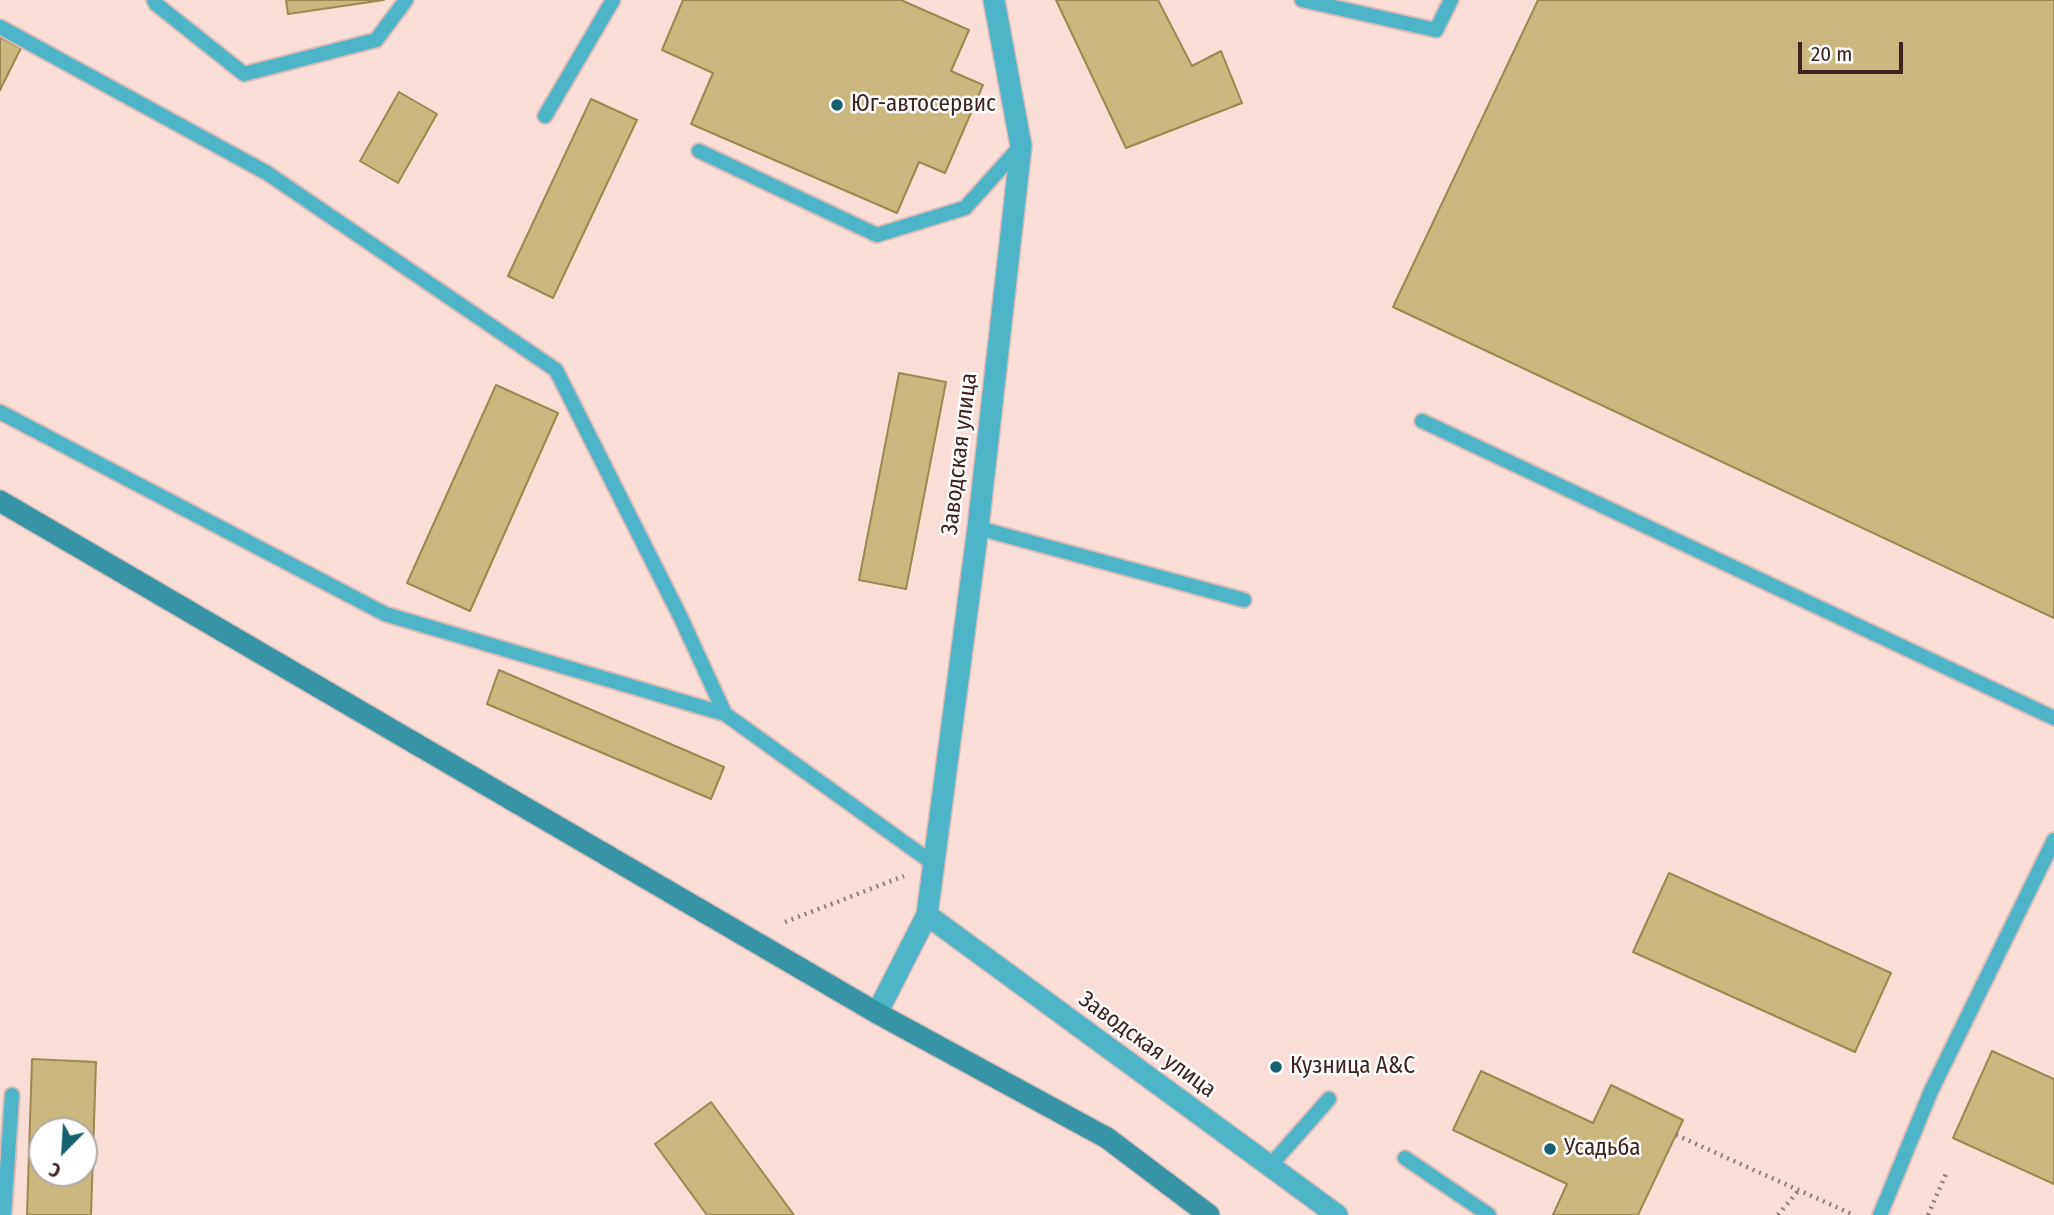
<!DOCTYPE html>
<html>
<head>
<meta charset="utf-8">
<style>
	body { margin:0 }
	#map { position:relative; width:2054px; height:1215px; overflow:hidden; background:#f9ded8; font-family:"Fira Sans Condensed",sans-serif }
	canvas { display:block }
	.north { position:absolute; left:28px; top:1117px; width:70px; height:70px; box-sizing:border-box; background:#fff; border:2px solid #b1a7a5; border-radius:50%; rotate:204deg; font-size:19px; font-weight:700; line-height:28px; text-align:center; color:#3c231e }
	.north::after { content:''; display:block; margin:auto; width:24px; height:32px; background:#16616e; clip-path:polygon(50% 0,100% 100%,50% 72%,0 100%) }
	.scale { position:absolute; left:1798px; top:42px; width:105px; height:32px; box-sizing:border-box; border:4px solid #3c231e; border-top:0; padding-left:9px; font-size:21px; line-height:24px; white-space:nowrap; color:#3c231e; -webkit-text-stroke:5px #fff; paint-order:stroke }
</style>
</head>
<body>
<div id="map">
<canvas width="2054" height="1215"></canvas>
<div class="north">С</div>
<div class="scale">20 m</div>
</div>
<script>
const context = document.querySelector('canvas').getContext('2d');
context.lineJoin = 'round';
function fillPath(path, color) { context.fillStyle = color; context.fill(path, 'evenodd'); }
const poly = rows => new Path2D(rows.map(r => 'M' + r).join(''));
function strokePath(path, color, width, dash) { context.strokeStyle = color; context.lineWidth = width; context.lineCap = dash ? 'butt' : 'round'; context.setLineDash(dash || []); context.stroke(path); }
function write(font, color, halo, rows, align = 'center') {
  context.font = font + ' "Fira Sans Condensed",sans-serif'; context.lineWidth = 5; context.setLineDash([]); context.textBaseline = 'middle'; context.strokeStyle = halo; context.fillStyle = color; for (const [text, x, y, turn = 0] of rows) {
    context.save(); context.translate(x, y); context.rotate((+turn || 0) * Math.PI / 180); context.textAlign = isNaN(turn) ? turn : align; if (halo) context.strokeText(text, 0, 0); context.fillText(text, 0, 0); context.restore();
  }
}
const building = poly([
	[286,0,384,0,288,14,286,0],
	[683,0,901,0,969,30,951,71,983,85,945,173,919,162,897,213,691,124,713,73,662,50,683,0],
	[1056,0,1158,0,1192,66,1221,51,1242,103,1126,148,1056,0],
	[1538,0,2054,0,2054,618,1393,307,1538,0],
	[0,37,21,48,0,90,0,37],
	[399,92,437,114,398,183,360,161,399,92],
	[591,99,637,120,553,298,508,276,591,99],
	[899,373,946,382,906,589,859,580,899,373],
	[496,385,558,413,470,611,407,583,496,385],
	[499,670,724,767,711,799,487,704,499,670],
	[1669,873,1891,973,1855,1052,1633,952,1669,873],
	[1992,1051,2054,1079,2054,1184,1953,1138,1992,1051],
	[32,1059,96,1062,91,1215,27,1215,32,1059],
	[42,1131,84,1131,84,1173,42,1173,42,1131],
	[1481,1071,1593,1123,1611,1085,1683,1120,1638,1215,1553,1215,1567,1184,1453,1130,1481,1071],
	[711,1102,794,1215,707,1215,655,1144,711,1102]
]);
const path = poly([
	[785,922,904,876],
	[1676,1135,1854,1215],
	[1778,1215,1799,1190],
	[1928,1215,1946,1174]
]);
const service = poly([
	[154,0,156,4,244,74,376,40,406,0],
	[1302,0,1436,30,1451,0],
	[0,27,267,173,556,370,680,616,725,714],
	[545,116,613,0],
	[699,151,877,235,965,208,1020,147],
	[0,412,385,614,725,714,934,864],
	[1422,421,2054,718],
	[978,528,1244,600],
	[1405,1158,1489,1215],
	[1269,1167,1329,1099],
	[4,1215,12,1095],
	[1880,1215,1931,1091,2054,840]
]);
const minor = poly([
	[927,915,1337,1215],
	[877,1013,927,915,978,528,1021,146,994,0]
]);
const secondary = poly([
	[0,501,877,1013,1107,1138,1209,1215]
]);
const markers = [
	[837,105,7,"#16616e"],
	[1276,1067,7,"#16616e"],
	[1550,1149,7,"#16616e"]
];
const poiNames = [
	["Юг-автосервис",851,105],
	["Кузница А&С",1290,1067],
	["Усадьба",1564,1149]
];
const streetNames = [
	["Заводская улица",960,454,-83],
	["Заводская улица",1147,1045,36]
];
fillPath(building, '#cab77d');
strokePath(building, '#9b8950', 2);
strokePath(service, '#d7bcb7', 18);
strokePath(minor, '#d7bcb7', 24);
strokePath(secondary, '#d7bcb7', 24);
strokePath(path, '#977d77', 4.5, [2, 5]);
strokePath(service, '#4eb5c8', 14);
strokePath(minor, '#4eb5c8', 21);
strokePath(secondary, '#3794a5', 21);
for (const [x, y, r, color] of markers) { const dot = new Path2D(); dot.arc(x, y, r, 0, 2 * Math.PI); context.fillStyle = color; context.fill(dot); strokePath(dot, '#fff', 2.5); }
write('23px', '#3c231e', '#fff', poiNames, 'left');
write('23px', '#3c231e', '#fff', streetNames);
</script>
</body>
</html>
